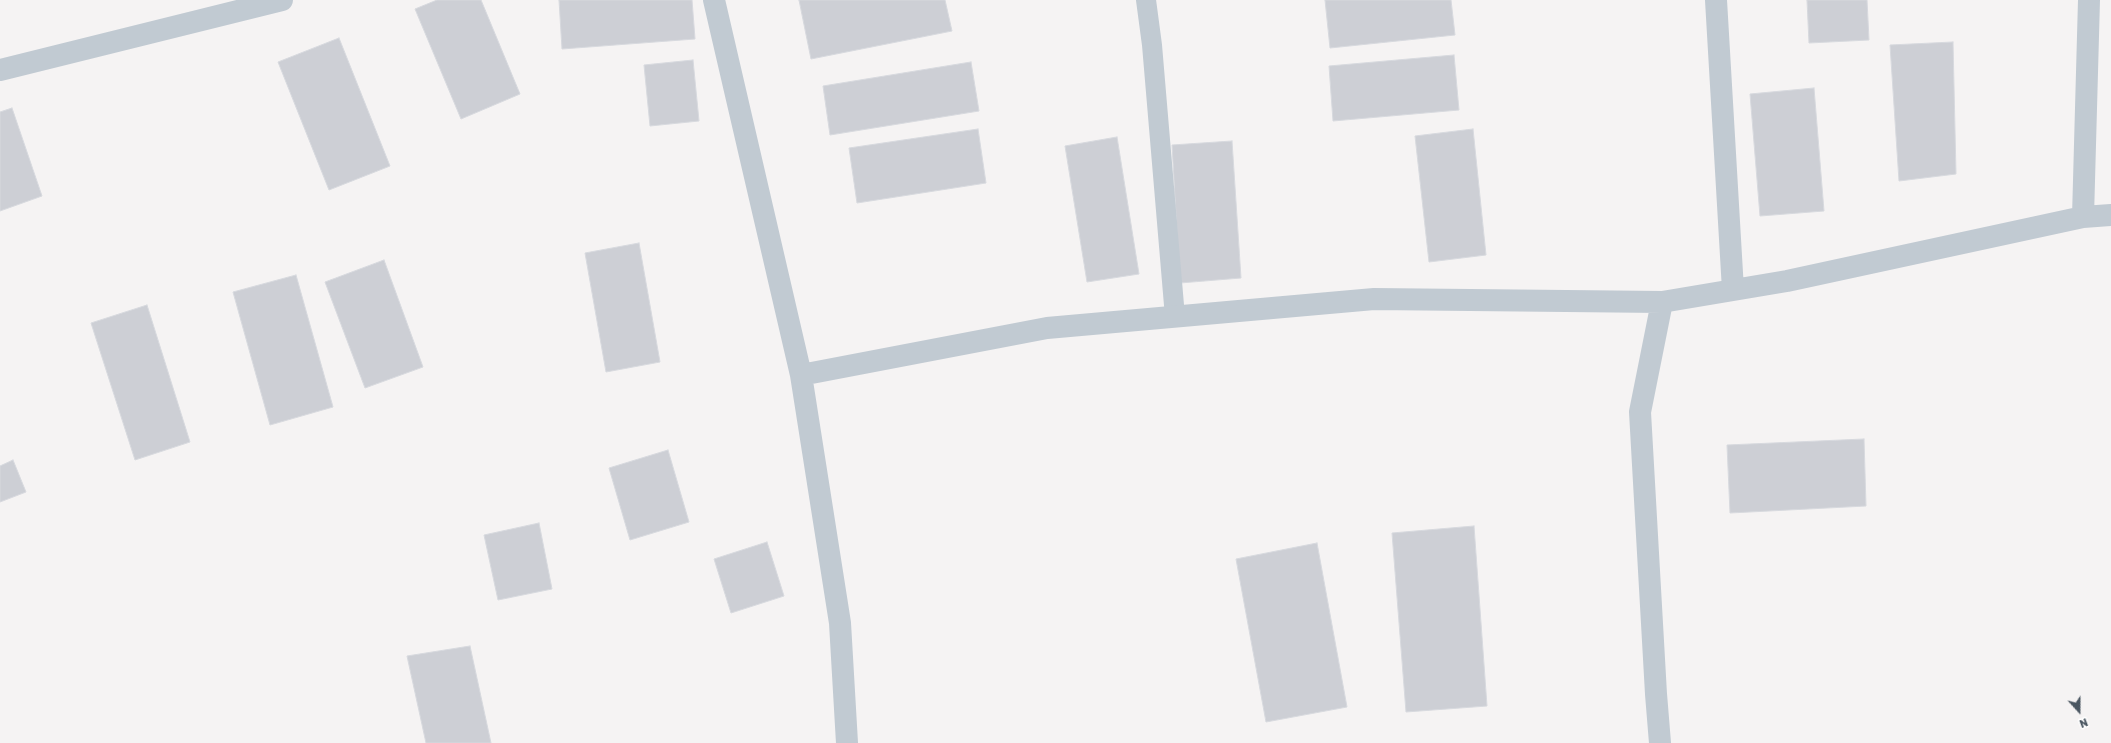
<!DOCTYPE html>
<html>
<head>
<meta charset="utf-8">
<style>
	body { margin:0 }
	#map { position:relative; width:2111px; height:743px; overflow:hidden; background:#f5f3f3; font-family:Rubik,sans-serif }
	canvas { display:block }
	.north { position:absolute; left:2059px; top:691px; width:40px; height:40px; -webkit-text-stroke:3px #fff; paint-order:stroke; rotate:159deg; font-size:11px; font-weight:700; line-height:16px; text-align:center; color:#4a5661 }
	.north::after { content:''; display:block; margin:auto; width:14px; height:18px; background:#4a5661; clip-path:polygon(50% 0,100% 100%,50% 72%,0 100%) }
</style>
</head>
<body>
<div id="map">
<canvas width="2111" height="743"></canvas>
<div class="north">N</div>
</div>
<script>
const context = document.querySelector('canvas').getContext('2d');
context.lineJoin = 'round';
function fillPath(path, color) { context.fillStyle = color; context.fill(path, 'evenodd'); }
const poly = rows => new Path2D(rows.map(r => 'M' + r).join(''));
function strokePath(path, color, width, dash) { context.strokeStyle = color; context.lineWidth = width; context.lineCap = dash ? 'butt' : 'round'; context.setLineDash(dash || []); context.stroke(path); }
const building = poly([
	[437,0,481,0,520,94,461,119,415,9,437,0],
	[559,0,692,0,695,39,562,49,559,0],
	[799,0,945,0,952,31,811,59,799,0],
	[1325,0,1451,0,1455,35,1330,48,1325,0],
	[1807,0,1867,0,1869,40,1809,43,1807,0],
	[339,38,390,166,329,190,278,62,339,38],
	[1953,42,1956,174,1899,181,1890,45,1953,42],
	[1454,55,1459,110,1333,121,1329,66,1454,55],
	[693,60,699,121,650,126,644,65,693,60],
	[971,62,979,111,830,135,823,86,971,62],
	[1814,88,1824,211,1760,216,1750,94,1814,88],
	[12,108,42,196,0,211,0,112,12,108],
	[978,129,986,183,857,203,849,148,978,129],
	[1473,129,1486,255,1429,262,1415,136,1473,129],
	[1117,137,1139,274,1087,282,1065,146,1117,137],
	[1232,141,1241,278,1180,283,1172,145,1232,141],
	[639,243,660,362,606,372,585,253,639,243],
	[384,260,423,367,365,388,325,282,384,260],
	[296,275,333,407,270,425,233,292,296,275],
	[147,305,190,442,135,460,91,323,147,305],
	[1864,439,1866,506,1730,513,1727,445,1864,439],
	[668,450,689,522,630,540,609,468,668,450],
	[13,460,26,492,0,502,0,466,13,460],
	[539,523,552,589,498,600,484,535,539,523],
	[1474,526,1487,706,1406,712,1392,533,1474,526],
	[767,542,784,596,731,613,714,559,767,542],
	[1317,543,1347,707,1266,722,1236,559,1317,543],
	[470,646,491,743,426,743,407,656,470,646]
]);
const lane = poly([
	[1146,0,1152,45,1175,317]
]);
const street = poly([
	[714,0,801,375,840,623,847,743],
	[1716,0,1733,290],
	[0,70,282,0],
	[2083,217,2089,0],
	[801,375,1047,328,1374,299,1662,302,1787,281,2083,217,2111,215],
	[1660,743,1656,694,1640,412,1662,302]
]);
fillPath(building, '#cdcfd5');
strokePath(building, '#d7d9de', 1);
strokePath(lane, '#c1cad2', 20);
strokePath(street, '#c1cad2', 22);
</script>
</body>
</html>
